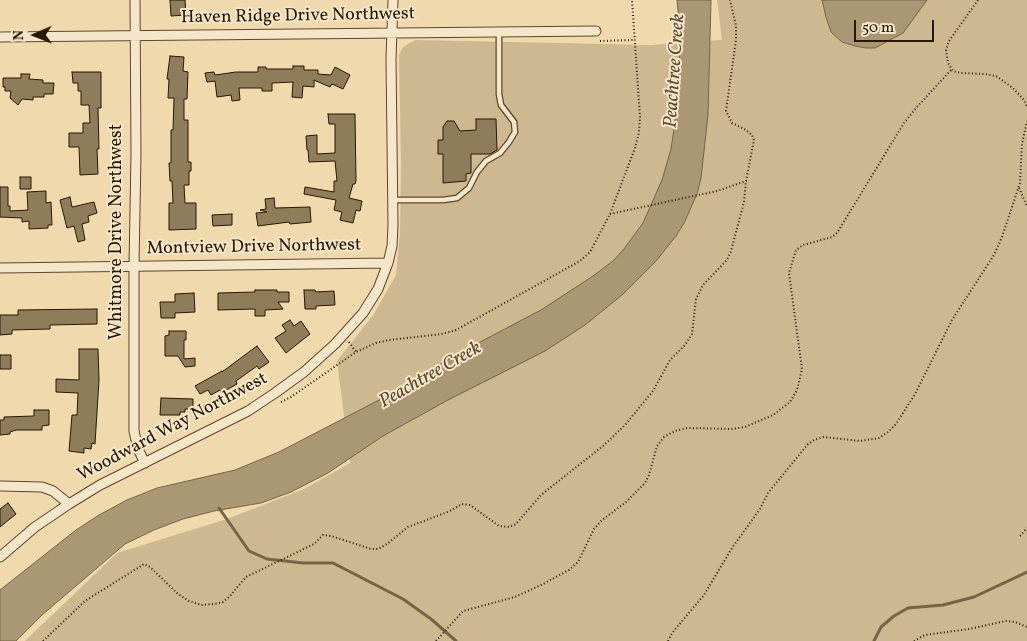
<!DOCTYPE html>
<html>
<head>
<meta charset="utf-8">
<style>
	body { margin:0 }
	#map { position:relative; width:1027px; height:641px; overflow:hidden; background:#efd9ad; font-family:Vollkorn,serif }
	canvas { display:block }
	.north { position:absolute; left:10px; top:10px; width:50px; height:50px; -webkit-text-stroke:4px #f5e6ca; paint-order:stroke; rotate:269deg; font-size:14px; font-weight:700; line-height:20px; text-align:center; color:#281702 }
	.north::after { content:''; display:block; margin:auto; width:18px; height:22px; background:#281702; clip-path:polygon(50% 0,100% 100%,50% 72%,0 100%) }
	.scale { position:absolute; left:854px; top:20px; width:80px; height:22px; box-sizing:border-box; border:2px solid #281702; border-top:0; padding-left:6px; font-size:15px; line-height:18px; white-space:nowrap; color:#281702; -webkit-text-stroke:4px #f5e6ca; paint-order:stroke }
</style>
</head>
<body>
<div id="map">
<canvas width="1027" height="641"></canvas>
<div class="north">N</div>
<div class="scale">50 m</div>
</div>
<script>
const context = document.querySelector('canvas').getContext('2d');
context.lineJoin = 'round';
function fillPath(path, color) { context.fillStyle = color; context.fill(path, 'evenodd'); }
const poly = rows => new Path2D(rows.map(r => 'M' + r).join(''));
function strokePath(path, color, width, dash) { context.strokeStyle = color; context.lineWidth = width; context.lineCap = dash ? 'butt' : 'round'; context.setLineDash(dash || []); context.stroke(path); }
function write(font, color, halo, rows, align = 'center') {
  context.font = font + ' Vollkorn,serif'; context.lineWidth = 4; context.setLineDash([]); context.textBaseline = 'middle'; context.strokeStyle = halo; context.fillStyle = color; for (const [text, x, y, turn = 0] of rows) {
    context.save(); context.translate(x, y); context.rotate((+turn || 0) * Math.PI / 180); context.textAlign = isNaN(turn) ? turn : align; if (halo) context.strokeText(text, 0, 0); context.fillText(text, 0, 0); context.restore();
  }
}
const green = poly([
	[717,0,1027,0,1027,641,25,641,117,553,227,519,304,489,350,463,337,361,374,314,396,275,400,231,401,164,399,55,403,47,415,40,652,45,722,40]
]);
const water = poly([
	[677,0,711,0,708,115,701,178,697,194,684,223,676,236,656,261,622,295,585,325,545,351,448,400,383,436,328,473,291,492,261,503,214,511,183,519,154,530,125,544,42,615,16,641,0,641,0,590,76,530,99,515,127,500,157,488,235,470,279,452,381,399,461,352,541,310,593,276,613,261,624,249,643,223,662,180,671,149,678,102,680,31,677,0],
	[822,0,927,0,903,33,875,48,866,48,855,46,842,42,831,32,826,17,822,0]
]);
const stream = poly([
	[219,508,249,551,267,559,303,563,333,563,403,599,431,619,456,641],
	[874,641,881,627,894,616,908,608,943,605,974,597,1027,572]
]);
const building = poly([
	[170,0,185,0,186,15,171,16,170,0],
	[170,56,184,57,183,71,188,72,187,99,184,99,184,120,188,120,188,162,191,162,191,171,189,171,189,185,184,185,185,203,196,203,196,229,169,230,169,203,173,203,172,181,170,181,169,163,171,163,171,130,173,130,174,98,168,98,169,79,167,79,170,56],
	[293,66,304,66,304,70,318,70,318,74,331,75,335,67,350,75,343,89,332,84,330,87,314,80,314,87,303,86,302,98,292,97,293,82,272,83,272,91,262,91,262,88,239,88,240,100,232,101,231,95,217,97,215,81,207,82,205,73,214,72,215,75,236,72,258,72,258,67,266,67,266,69,293,69,293,66],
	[72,72,101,72,101,108,98,108,99,149,97,149,98,174,80,175,79,147,69,147,69,133,83,133,83,123,90,123,89,105,81,105,81,91,78,91,78,83,73,83,72,72],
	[21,74,30,74,29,79,43,80,43,83,54,83,53,94,44,94,44,97,33,97,33,100,22,99,18,105,10,98,11,91,5,91,5,87,3,87,3,78,21,78,21,74],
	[328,114,355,114,356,181,355,184,353,184,349,198,362,201,360,211,356,210,353,223,340,220,342,212,334,210,336,200,304,194,305,187,334,192,334,181,337,181,335,161,309,162,308,150,307,150,306,136,317,135,317,154,335,153,335,124,329,124,328,114],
	[476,119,496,119,497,150,490,154,471,154,471,173,466,174,466,181,443,183,443,154,438,154,438,140,443,140,443,127,447,121,454,121,460,131,476,130,476,119],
	[20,177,31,177,31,189,20,189,20,177],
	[0,187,8,187,8,206,10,206,10,211,28,210,27,192,46,191,46,203,51,202,52,225,48,225,48,228,29,229,29,221,22,222,22,218,0,217,0,187],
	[70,197,72,207,94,202,97,213,88,216,89,222,82,224,85,240,78,242,74,226,67,228,60,200,70,197],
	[274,198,275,208,310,207,311,222,290,224,289,222,258,226,256,213,267,212,260,210,266,209,265,199,274,198],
	[232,214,232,225,213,226,212,215,232,214],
	[255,290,277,290,277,292,289,292,289,302,278,302,283,309,265,310,265,316,255,316,255,309,218,310,218,293,255,292,255,290],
	[304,290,315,290,316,292,334,291,335,305,316,306,316,309,305,309,304,290],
	[194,293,195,312,175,313,175,318,161,318,160,302,175,302,175,294,194,293],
	[97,309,97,324,50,325,50,329,12,330,12,334,0,335,0,315,18,315,18,310,97,309],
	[290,320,294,326,301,321,310,334,286,353,275,338,286,331,282,325,290,320],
	[169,331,186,331,186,340,184,340,184,359,195,358,195,366,185,367,178,356,165,356,165,336,169,335,169,331],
	[257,346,269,362,259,369,257,366,236,381,237,384,221,393,220,390,211,395,208,390,200,394,195,386,222,371,222,372,257,346],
	[79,349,98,349,99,380,95,444,92,443,91,449,84,448,84,453,69,451,72,415,77,415,78,393,56,392,56,379,79,380,79,349],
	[0,355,11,355,11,369,0,369,0,355],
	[161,398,193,399,193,409,185,409,185,412,180,412,180,415,160,415,161,398],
	[34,410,49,410,49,425,42,426,42,430,16,430,10,432,10,434,0,435,0,420,4,420,4,417,34,416,34,410],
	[8,503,16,514,0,527,0,509,8,503]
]);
const path = poly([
	[978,0,949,41,946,50,948,63,953,71,961,73,985,74,996,76,1013,88,1024,100,1027,107],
	[600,41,635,40],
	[1019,188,1027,206],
	[610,214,717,191,746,181,754,140,752,135,746,130,732,123,726,111,736,40,736,26,730,0],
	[349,342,356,352],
	[281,402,291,397,356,352,376,343,389,340,442,334,456,330,580,261,590,252,610,214,635,148,639,132,640,117,632,0],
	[1020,536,1027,528],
	[43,641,85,601,144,564,150,567,178,594,189,601,201,605,214,604,223,602,229,597,246,577,314,544,323,535,331,536,371,549,378,549,387,544,408,527,450,511,462,504,470,505,499,526,509,527,516,524,541,495,603,446,625,425,653,391,670,360,685,345,692,334,696,299,703,285,727,260,731,251,744,202,746,181],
	[436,641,463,611,515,597,541,585,569,570,578,562,594,529,601,521,626,502,645,483,649,475,657,446,664,437,675,431,687,428,732,429,745,427,773,415,790,402,797,390,802,369,789,273,796,250,803,245,832,237,837,233,904,123,916,108,952,69],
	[668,641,672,633,704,595,732,548,760,509,768,493,808,444,814,440,823,437,860,441,879,438,888,432,896,424,915,394,952,320,994,255,1002,237,1020,183,1022,144,1027,121],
	[914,641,925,635,969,629,1006,621,1015,622,1027,627]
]);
const service = poly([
	[393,200,443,200,457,198,469,188,477,172,486,161,500,153,509,142,515,132,514,122,501,105,499,94,499,33]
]);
const minor = poly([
	[135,0,136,154,134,266,134,431,138,449,145,463],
	[0,37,596,31],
	[0,268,388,263],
	[0,486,42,487,53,491,69,504],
	[0,557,35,527,69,504,100,485,248,411,275,393,304,372,335,344,363,313,378,289,388,263,392,246,393,225,391,59,393,0]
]);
const streetNames = [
	["Haven Ridge Drive Northwest",298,17,-1],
	["Whitmore Drive Northwest",118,232,-90],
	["Montview Drive Northwest",254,248,-1],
	["Woodward Way Northwest",173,428,-28]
];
const waterNames = [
	["Peachtree Creek",676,71,-86],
	["Peachtree Creek",431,376,-30]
];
fillPath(green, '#cdb890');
fillPath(water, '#ab9773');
strokePath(water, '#776446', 1);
strokePath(stream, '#776446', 3);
fillPath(building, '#8f7c5b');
strokePath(building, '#281702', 1);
strokePath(service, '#5a482d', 7);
strokePath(minor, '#5a482d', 11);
strokePath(path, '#281702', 2, [1, 2.5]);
strokePath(service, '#f5e6ca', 4.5);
strokePath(minor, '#f5e6ca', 9);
write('18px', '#281702', '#f5e6ca', streetNames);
write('italic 19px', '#5c4a2f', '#f5e6ca', waterNames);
</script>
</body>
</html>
